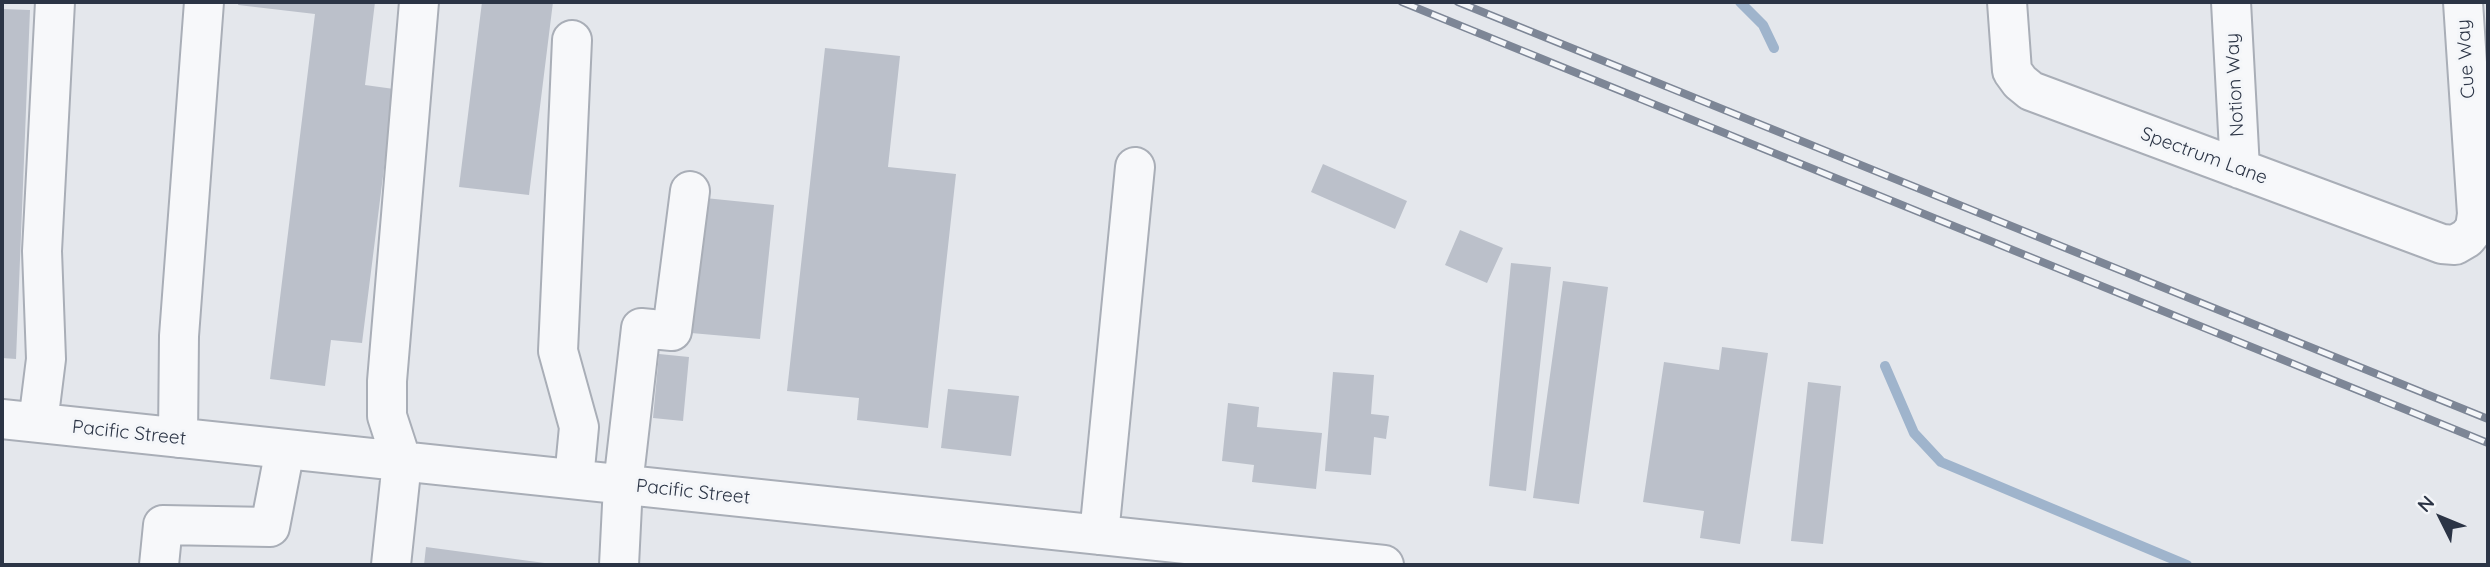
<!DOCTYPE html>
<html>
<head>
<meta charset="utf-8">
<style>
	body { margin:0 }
	#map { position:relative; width:2490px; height:567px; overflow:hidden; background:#e4e7ec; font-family:Quicksand,sans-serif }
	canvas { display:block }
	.frame { position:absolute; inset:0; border:4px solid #2b3445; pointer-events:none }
	.north { position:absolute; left:2406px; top:483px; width:70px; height:70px; -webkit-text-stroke:5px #f4f6f9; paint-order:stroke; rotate:313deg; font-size:19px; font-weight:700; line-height:28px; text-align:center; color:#2b3445 }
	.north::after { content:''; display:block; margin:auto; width:24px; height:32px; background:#2b3445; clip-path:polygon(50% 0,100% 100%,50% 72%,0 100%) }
</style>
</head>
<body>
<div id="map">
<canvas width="2490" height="567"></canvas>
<div class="frame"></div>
<div class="north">N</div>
</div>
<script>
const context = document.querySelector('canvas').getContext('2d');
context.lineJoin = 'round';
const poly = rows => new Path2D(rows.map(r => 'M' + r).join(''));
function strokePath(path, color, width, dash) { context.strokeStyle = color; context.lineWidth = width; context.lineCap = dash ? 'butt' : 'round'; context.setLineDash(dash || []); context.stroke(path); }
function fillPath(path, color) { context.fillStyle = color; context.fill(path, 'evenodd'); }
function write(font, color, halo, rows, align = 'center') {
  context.font = font + ' Quicksand,sans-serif'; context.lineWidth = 6; context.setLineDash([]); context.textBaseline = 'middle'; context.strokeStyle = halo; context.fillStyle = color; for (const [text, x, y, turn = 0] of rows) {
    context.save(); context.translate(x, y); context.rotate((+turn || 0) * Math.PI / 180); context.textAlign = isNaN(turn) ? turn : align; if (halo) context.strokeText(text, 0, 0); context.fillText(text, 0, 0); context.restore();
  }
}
const stream = poly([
	[1740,2,1763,25,1774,48],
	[1885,366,1914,433,1941,462,2187,565]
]);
const building = poly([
	[239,2,375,2,365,85,394,89,362,343,331,340,325,386,270,379,315,14,238,5],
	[482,2,553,2,529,195,459,187],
	[2,9,30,10,16,359,2,358],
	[825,48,900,56,888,167,956,174,928,428,857,420,859,398,787,391],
	[1323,164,1407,201,1395,229,1311,192],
	[705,198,774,205,760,339,691,333],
	[1460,230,1503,248,1487,283,1445,265],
	[1511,263,1551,267,1526,491,1489,486],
	[1563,281,1608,287,1579,504,1533,498],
	[1722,347,1768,353,1740,544,1700,538,1704,511,1643,502,1664,362,1719,370],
	[659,354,689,357,683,421,653,418],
	[1333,372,1374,375,1371,414,1389,416,1386,439,1374,437,1371,475,1325,471],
	[1808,382,1841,386,1823,544,1791,541],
	[948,389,1019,396,1011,456,941,448],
	[1228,403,1259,407,1257,427,1322,433,1316,489,1252,482,1254,465,1222,461],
	[426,547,552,564,551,565,424,565]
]);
const minor = poly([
	[2007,2,2012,71,2020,82,2031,91,2442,244,2455,245,2467,238,2475,228,2477,214,2463,2],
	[2231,2,2240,169],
	[572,40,558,351,579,427,574,479],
	[2,419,1384,565],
	[38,423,46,359,42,251,55,2],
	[178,438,179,336,204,2],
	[1099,535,1135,167],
	[159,565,163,525,270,527,285,449],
	[391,565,402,462,387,416,387,381,419,2],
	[619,565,623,485,641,328,672,331,690,191]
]);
const rail = poly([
	[1402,2,2488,443],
	[1458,2,2488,419]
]);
const streetNames = [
	["Cue Way",2466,59,-94],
	["Notion Way",2235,85,-93],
	["Spectrum Lane",2204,156,20],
	["Pacific Street",129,433,6],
	["Pacific Street",693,492,6]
];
strokePath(stream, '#9fb4cc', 10);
fillPath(building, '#bbc0ca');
strokePath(minor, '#a9aeb7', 42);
strokePath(minor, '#f7f8fa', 38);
strokePath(rail, '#7d8696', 8);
strokePath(rail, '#f4f6f9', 5, [16]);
write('19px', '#2b3445', '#f4f6f9', streetNames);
</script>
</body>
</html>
